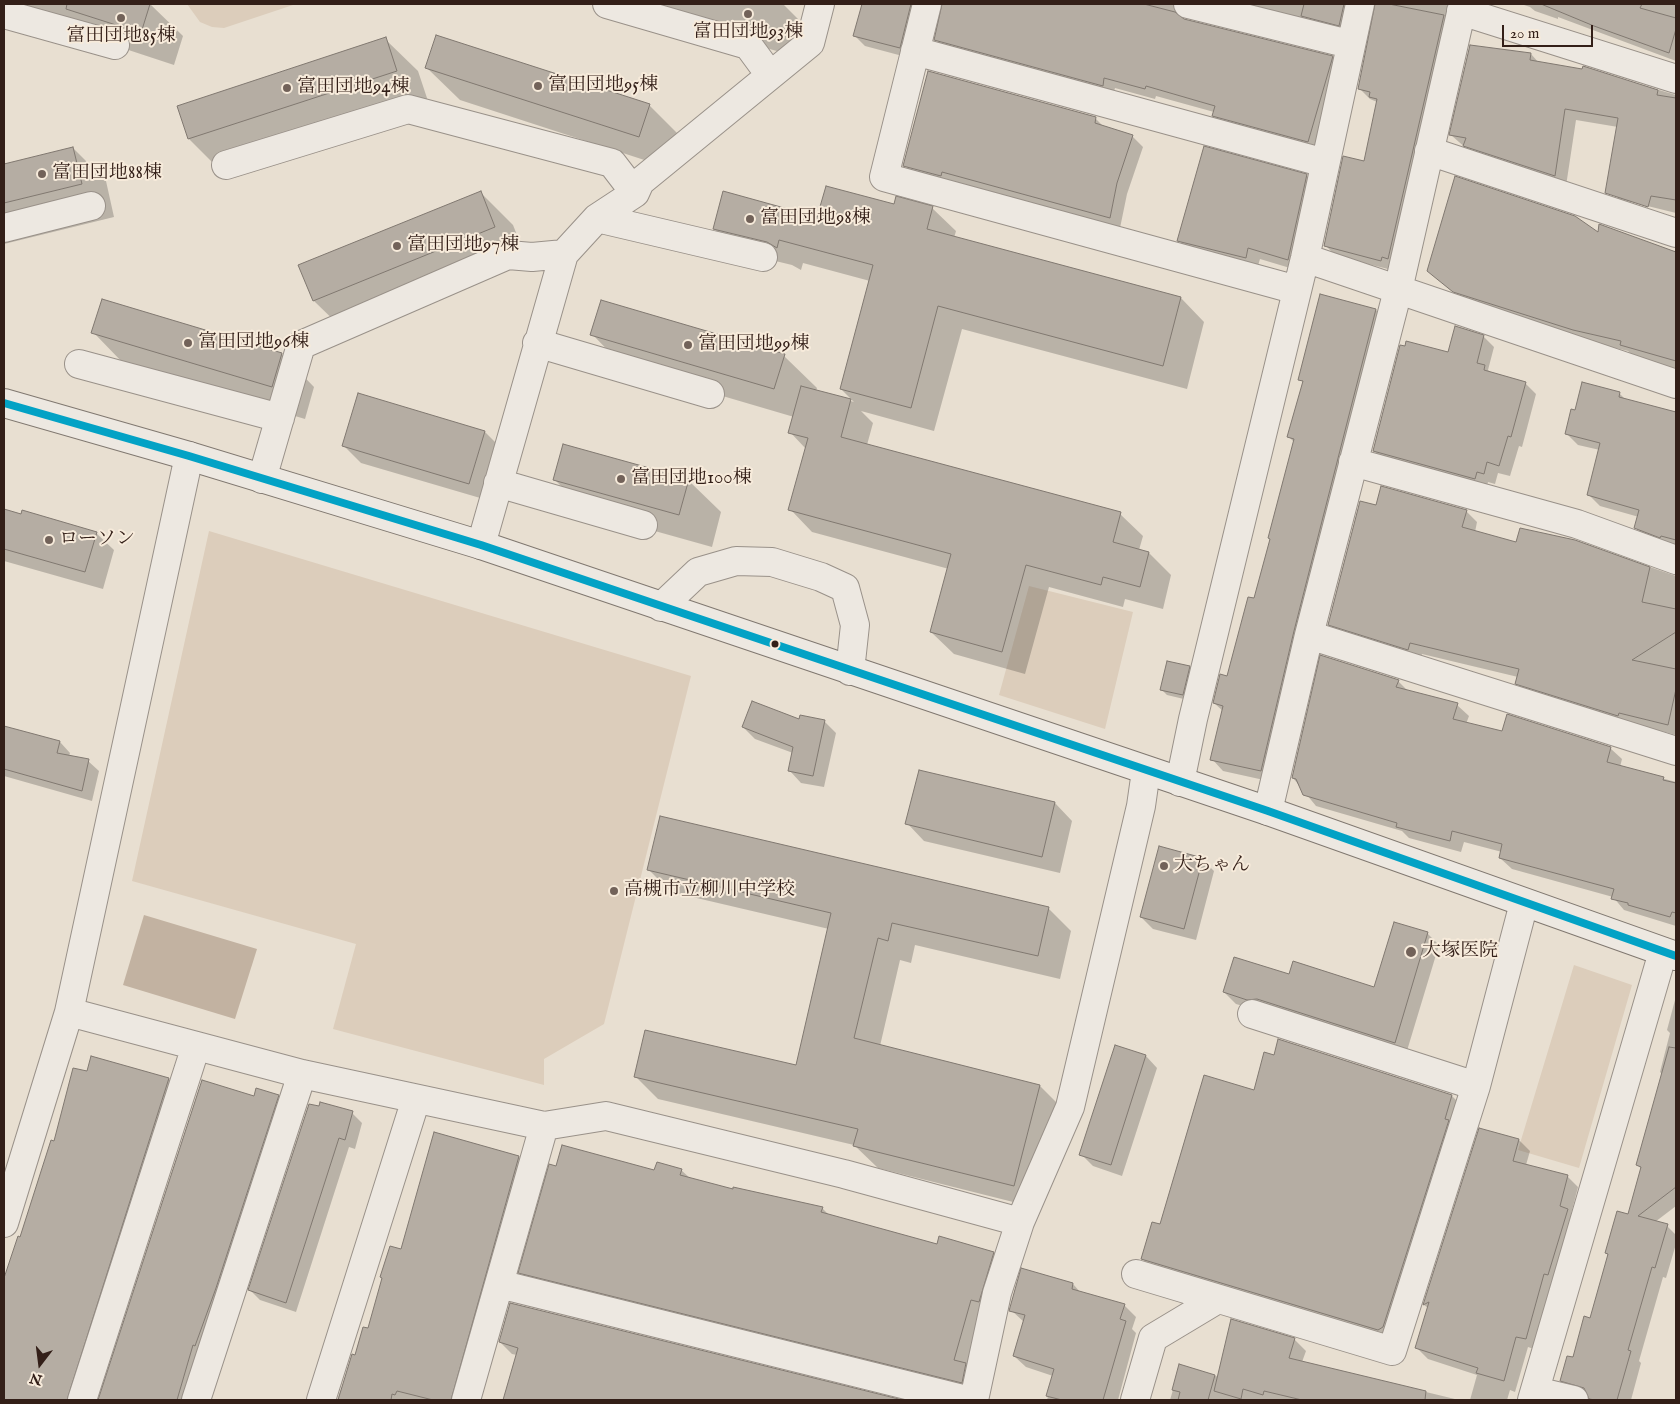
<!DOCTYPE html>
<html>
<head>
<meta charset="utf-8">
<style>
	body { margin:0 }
	#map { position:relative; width:1680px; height:1404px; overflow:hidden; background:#e8dfd1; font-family:"IM FELL English",serif }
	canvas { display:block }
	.frame { position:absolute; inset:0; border:5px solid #331f18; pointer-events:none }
	.north { position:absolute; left:15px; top:1339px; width:50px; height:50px; -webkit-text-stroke:4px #f7ebdb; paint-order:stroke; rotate:195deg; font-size:14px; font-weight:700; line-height:20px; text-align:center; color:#331f18 }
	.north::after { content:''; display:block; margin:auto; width:18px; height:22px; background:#331f18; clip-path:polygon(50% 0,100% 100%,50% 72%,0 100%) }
	.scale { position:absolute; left:1502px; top:25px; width:91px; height:22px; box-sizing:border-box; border:2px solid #331f18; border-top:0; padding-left:6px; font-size:15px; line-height:18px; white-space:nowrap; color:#331f18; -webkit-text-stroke:4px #f7ebdb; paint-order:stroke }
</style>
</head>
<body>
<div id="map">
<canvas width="1680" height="1404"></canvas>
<div class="frame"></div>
<div class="north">N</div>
<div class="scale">20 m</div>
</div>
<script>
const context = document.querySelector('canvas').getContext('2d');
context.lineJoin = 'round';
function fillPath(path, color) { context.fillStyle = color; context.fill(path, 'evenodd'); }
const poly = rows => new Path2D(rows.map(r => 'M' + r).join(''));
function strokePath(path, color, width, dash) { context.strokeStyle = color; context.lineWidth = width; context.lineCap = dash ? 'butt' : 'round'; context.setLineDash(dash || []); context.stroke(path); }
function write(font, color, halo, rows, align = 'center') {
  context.font = font + ' "IM FELL English","Noto Serif JP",serif'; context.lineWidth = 4; context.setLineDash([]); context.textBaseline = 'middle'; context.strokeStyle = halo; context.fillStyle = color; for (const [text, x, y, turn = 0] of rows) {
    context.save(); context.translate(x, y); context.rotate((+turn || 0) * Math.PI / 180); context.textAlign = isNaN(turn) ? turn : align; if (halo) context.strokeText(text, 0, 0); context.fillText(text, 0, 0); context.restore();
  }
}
const green = poly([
	[187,4,296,4,224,28,212,27,200,22],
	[209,531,691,676,604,1024,544,1059,544,1085,333,1029,356,944,132,881],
	[1029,586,1133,612,1105,729,999,695],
	[1574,965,1632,985,1579,1168,1518,1150]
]);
const water = poly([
	[144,915,257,949,235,1019,123,985]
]);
const shadow = poly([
	[4,4,150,4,183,36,174,65,4,9],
	[610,4,783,4,807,28,798,57],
	[863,4,926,4,910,58,865,46,854,35],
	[943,4,1187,4,1183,11,1183,20,1332,57,1343,68,1319,152,1224,126,1213,116,1214,112,1156,96,1155,99,1115,88,1113,96,946,50,936,40],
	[1223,4,1359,4,1350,35],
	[1376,4,1462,4,1392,270,1336,256,1325,245,1365,162,1377,102,1370,99,1359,88],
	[1521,4,1676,4,1676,61,1558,17,1558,19,1535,11,1530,7],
	[385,39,418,71,429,104,222,172,189,139,178,106],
	[1531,54,1539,63,1583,71,1584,68,1676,95,1676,213,1619,199,1607,187,1618,127,1576,120,1566,186,1476,157,1451,135],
	[427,68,649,105,682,138,672,169,460,100],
	[1095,118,1105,128,1132,136,1143,147,1127,194,1120,228,915,176,905,166],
	[73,148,106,181,114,217,4,244,4,166],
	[1306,175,1318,187,1300,271,1260,259,1257,269,1190,252,1179,241],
	[481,193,513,225,527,260,347,333,314,301,300,266],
	[894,206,932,208,956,231,954,238,1181,298,1204,322,1187,389,962,329,934,431,861,411,873,423,867,445,1120,514,1143,536,1139,550,1149,553,1171,575,1163,609,1125,599,1123,607,1049,587,1025,674,954,654,931,632,949,569,812,532,790,509,806,449,790,432,794,417,624,367,592,334,784,356,817,388,816,391,854,402,841,389,870,281,803,263,801,270,792,265,738,252,714,229,818,219],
	[1600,228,1676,253,1676,369,1633,356,1628,351,1586,341,1466,303,1428,271,1599,234],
	[1321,295,1376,310,1387,321,1273,782,1223,771,1212,759,1223,711,1214,703,1228,677,1255,600,1271,540,1294,442,1289,437,1304,383,1300,379],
	[103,300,282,354,314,387,305,419,125,365,93,332],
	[1483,336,1494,347,1488,370,1492,374,1525,383,1536,394,1522,447,1519,446,1510,476,1498,473,1495,484,1488,482,1486,490,1385,462,1374,451,1449,354],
	[1619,393,1626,400,1676,412,1676,551,1647,539,1636,528,1639,517,1600,506,1589,495,1600,450,1578,445,1566,433,1576,412],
	[485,432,502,449,487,500,361,463,344,446],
	[554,479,688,480,721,512,712,547,587,512],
	[1377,507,1466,511,1477,522,1475,532,1517,544,1575,541,1676,576,1676,735,1528,695,1516,683,1518,677,1422,654,1420,661,1341,636,1329,624],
	[4,511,96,533,114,550,103,589,4,561],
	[1189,667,1195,673,1188,700,1167,695,1161,689],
	[1398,681,1409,692,1457,705,1469,716,1466,724,1503,733,1610,748,1622,759,1620,767,1676,782,1676,926,1624,910,1613,897,1512,869,1500,858,1502,852,1464,842,1461,852,1409,838,1402,831,1316,806,1293,778],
	[800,721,824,721,836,733,824,787,801,783,790,771,793,753,755,739,743,727],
	[4,727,60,742,70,753,69,756,88,761,99,771,92,801,4,776],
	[1055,803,1072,821,1060,873,924,841,907,823],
	[1202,859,1214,871,1196,940,1153,929,1141,917],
	[648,869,1048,908,1071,931,1060,979,915,945,911,963,900,960,880,1046,1040,1086,1063,1109,1037,1208,878,1168,854,1145,658,1099,635,1076,797,1067,829,929,671,892],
	[1427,933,1439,945,1406,1054,1236,1004,1224,992,1290,976,1375,988],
	[1675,1000,1676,1206,1655,1222,1667,1226,1676,1235,1676,1244,1666,1278,1663,1277,1639,1361,1641,1363,1631,1400,1590,1400,1590,1397,1573,1391,1561,1380,1591,1319,1609,1256,1606,1253,1628,1216,1642,1169,1637,1165,1663,1075,1660,1072,1670,1033,1667,1030],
	[1116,1046,1146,1056,1157,1068,1122,1176,1093,1166,1081,1154],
	[88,1073,169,1079,178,1089,78,1400,4,1400,4,1285,52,1142,54,1142],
	[202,1082,255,1098,278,1096,288,1105,187,1400,100,1400],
	[1255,1091,1452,1096,1464,1108,1395,1340,1155,1271,1142,1259,1161,1226],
	[352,1113,362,1123,355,1149,349,1147,296,1312,260,1300,250,1290],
	[1480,1129,1519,1140,1530,1151,1526,1165,1567,1176,1578,1187,1571,1214,1578,1221,1537,1350,1528,1347,1515,1392,1510,1390,1507,1400,1470,1400,1477,1375,1428,1359,1417,1348,1428,1308,1424,1305],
	[519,1157,530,1168,465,1400,337,1400,353,1356,356,1357,369,1330,383,1279,381,1277,402,1251],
	[557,1167,655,1171,681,1170,691,1179,734,1191,822,1208,830,1216,938,1246,993,1253,1004,1264,982,1310,967,1366,976,1376,973,1393,531,1283,520,1272],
	[1073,1284,1081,1293,1124,1305,1136,1317,1132,1329,1136,1333,1118,1400,1047,1400,1053,1376,1026,1367,1014,1356,1024,1322,1011,1310],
	[1294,1339,1306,1351,1302,1362,1459,1400,1170,1400,1180,1366,1219,1377],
	[500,1342,861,1391,870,1400,504,1400,517,1355,512,1354]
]);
const building = poly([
	[67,4,150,4,141,33,66,9,67,4],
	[862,4,911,4,900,48,853,36,862,4],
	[942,4,1144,4,1175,12,1184,19,1333,56,1308,142,1212,116,1215,106,1146,86,1145,89,1104,78,1103,86,934,40,942,4],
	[1304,4,1344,4,1339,26,1301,16,1304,4],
	[1375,4,1389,4,1444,15,1388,259,1382,257,1381,261,1324,246,1343,156,1364,161,1377,99,1369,97,1370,92,1358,89,1375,4],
	[1541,4,1642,4,1640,8,1676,18,1676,29,1669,53,1594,26,1541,4],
	[436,35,650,104,639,137,425,68,436,35],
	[386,37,397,71,188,139,177,106,386,37],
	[1470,45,1531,53,1530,60,1582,69,1583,66,1658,90,1657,95,1676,98,1676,200,1651,196,1648,207,1605,193,1618,118,1565,109,1555,176,1463,146,1466,138,1449,135,1470,45],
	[928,71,1096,117,1095,123,1133,135,1117,183,1110,218,942,172,941,176,903,166,928,71],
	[1204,146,1307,174,1288,260,1248,248,1246,258,1177,241,1204,146],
	[73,147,82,184,4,203,4,164,73,147],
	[1455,176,1575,216,1598,232,1599,224,1676,252,1676,361,1620,345,1621,341,1573,330,1453,292,1427,271,1455,176],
	[826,186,894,204,896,196,933,206,927,229,1181,297,1163,366,938,306,911,408,840,389,873,265,779,240,777,248,767,242,713,229,723,191,817,217,826,186],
	[481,191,495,227,313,301,298,265,481,191],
	[1320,294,1376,309,1294,631,1261,771,1210,760,1223,706,1213,703,1220,674,1227,676,1248,597,1254,598,1270,539,1268,538,1294,439,1287,437,1303,381,1298,380,1320,294],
	[102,299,282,353,272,387,91,333,102,299],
	[601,300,785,354,774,389,590,335,601,300],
	[1455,326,1484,335,1477,363,1485,365,1484,370,1526,382,1511,437,1508,436,1499,466,1487,462,1484,474,1477,472,1475,479,1373,451,1400,345,1405,346,1406,341,1448,352,1455,326],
	[1582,382,1620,392,1619,397,1676,412,1676,540,1661,536,1660,538,1634,528,1639,510,1587,495,1600,443,1565,434,1571,409,1575,410,1582,382],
	[801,386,851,399,841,437,1121,512,1113,542,1149,552,1140,587,1103,577,1101,585,1026,565,1002,652,930,632,951,554,788,510,808,438,788,433,801,386],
	[358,393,485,431,469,484,342,446,358,393],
	[563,444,689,479,679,515,553,480,563,444],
	[1381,486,1467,510,1462,527,1516,542,1520,528,1575,540,1650,567,1642,602,1676,609,1676,632,1632,660,1676,669,1676,689,1668,725,1619,713,1618,716,1515,684,1519,669,1410,643,1408,650,1328,625,1360,501,1376,505,1381,486],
	[4,509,21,514,22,510,97,532,85,572,4,549,4,509],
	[1320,655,1399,680,1396,687,1458,703,1453,719,1502,731,1507,714,1611,747,1607,762,1664,777,1663,780,1676,783,1676,913,1672,912,1670,917,1628,905,1628,903,1611,899,1614,889,1499,858,1502,844,1452,831,1450,841,1396,827,1397,823,1303,795,1296,779,1292,778,1320,655],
	[1167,661,1190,666,1183,695,1160,690,1167,661],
	[752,701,799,719,800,715,825,720,813,776,788,771,793,747,742,727,752,701],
	[4,726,60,741,57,753,89,759,82,791,4,769,4,726],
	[919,770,1055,802,1042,857,905,824,919,770],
	[660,816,1049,907,1038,956,892,923,888,941,878,938,854,1038,1040,1085,1014,1186,853,1146,858,1129,634,1077,645,1030,796,1065,831,913,647,870,660,816],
	[1159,846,1203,858,1184,929,1140,917,1159,846],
	[1394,922,1428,932,1395,1043,1257,999,1247,1000,1223,992,1234,957,1289,974,1293,961,1374,987,1394,922],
	[1278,1039,1452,1095,1445,1119,1449,1120,1383,1327,1378,1330,1141,1259,1152,1222,1160,1224,1204,1075,1254,1090,1264,1052,1274,1055,1278,1039],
	[1115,1045,1146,1055,1111,1165,1079,1155,1115,1045],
	[1669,1047,1676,1048,1676,1187,1638,1216,1668,1224,1655,1268,1652,1267,1628,1350,1631,1351,1617,1400,1595,1400,1589,1399,1584,1388,1560,1381,1567,1356,1573,1357,1584,1316,1590,1318,1608,1254,1605,1253,1617,1211,1628,1214,1641,1167,1636,1165,1669,1047],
	[91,1056,169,1078,67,1400,4,1400,4,1278,18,1236,20,1237,51,1140,54,1141,73,1068,87,1071,91,1056],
	[202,1080,254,1096,256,1088,279,1095,216,1288,195,1346,193,1345,177,1400,98,1400,202,1080],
	[320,1102,353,1111,345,1140,339,1138,286,1303,248,1290,309,1104,319,1106,320,1102],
	[1479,1128,1519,1139,1513,1161,1568,1175,1560,1206,1568,1209,1548,1275,1544,1274,1526,1339,1516,1337,1504,1381,1476,1373,1478,1368,1415,1348,1429,1302,1423,1305,1479,1128],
	[434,1132,519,1156,451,1400,433,1400,397,1391,395,1395,392,1394,391,1400,338,1400,352,1354,355,1355,363,1327,368,1328,382,1278,380,1277,390,1246,401,1249,434,1132],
	[562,1145,654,1170,657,1162,682,1169,680,1175,733,1189,733,1187,823,1207,821,1212,937,1244,939,1236,994,1252,979,1302,971,1300,954,1360,966,1363,962,1383,518,1273,549,1164,556,1166,562,1145],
	[1021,1268,1073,1283,1072,1289,1125,1304,1120,1319,1126,1321,1103,1400,1062,1400,1046,1396,1054,1369,1013,1356,1025,1315,1009,1311,1021,1268],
	[510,1303,903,1400,503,1400,518,1348,499,1342,510,1303],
	[1231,1319,1295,1338,1289,1358,1426,1391,1425,1400,1302,1400,1264,1391,1263,1395,1243,1389,1241,1399,1214,1391,1231,1319],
	[1179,1364,1215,1375,1208,1400,1178,1400,1180,1392,1172,1390,1179,1364]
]);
const street = poly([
	[607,4,748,45,770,75],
	[927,4,884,177,1297,290],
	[1188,4,1349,44],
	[1461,11,1676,79],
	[4,14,115,45],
	[915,51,1325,163],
	[1429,151,1676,233],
	[226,165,408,109,612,163,635,193],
	[597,218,763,257],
	[4,228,91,206],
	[1305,258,1676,384],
	[537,343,710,394],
	[79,364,280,418],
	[1353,462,1577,524,1676,560],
	[262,479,301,345,508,255,532,257,564,254],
	[498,483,643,525],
	[481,545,564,254,597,218,635,193,640,182,810,43,820,4],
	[661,607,698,572,736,561,772,562,821,577,845,588,855,625,850,671],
	[1309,635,1676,751],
	[1180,782,1193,719,1305,258,1360,4],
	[1268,811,1309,635,1398,290,1463,4],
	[69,1012,302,1074,544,1126,606,1116,844,1174,1020,1222],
	[1252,1014,1476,1086],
	[4,1223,69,1012,189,456],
	[1136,1274,1392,1351,1476,1086,1524,903],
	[499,1284,967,1400],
	[1536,1391,1574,1400],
	[82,1400,196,1046],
	[196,1400,302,1074],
	[321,1400,416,1099],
	[466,1400,544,1126],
	[974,1400,997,1293,1020,1222,1070,1107,1141,806,1146,771],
	[1135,1400,1153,1338,1218,1299],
	[1532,1400,1663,952]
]);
const secondary = poly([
	[4,403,189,456,481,545,1268,811,1676,956]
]);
const bus1 = poly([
	[4,403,189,456,481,545,1268,811,1676,956]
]);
const markers = [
	[748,14,5,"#726259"],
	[121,18,5,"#726259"],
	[538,86,5,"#726259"],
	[287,88,5,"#726259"],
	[42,174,5,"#726259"],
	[750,219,5,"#726259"],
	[397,246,5,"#726259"],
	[188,343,5,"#726259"],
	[688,345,5,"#726259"],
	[621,479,5,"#726259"],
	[49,540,5,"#726259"],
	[775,644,4.5,"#331f18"],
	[1164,866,5,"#726259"],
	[614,891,5,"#726259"],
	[1411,952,6,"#726259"]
];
const poiNames = [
	["富田団地93棟",748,33,"center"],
	["富田団地85棟",121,37,"center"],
	["富田団地95棟",548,86],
	["富田団地94棟",297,88],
	["富田団地88棟",52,174],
	["富田団地98棟",760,219],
	["富田団地97棟",407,246],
	["富田団地96棟",198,343],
	["富田団地99棟",698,345],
	["富田団地100棟",631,479],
	["ローソン",59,540],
	["大ちゃん",1174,866],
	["高槻市立柳川中学校",624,891],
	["大塚医院",1422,952]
];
fillPath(green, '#dccdbb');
fillPath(water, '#c2b2a1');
fillPath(shadow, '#0003');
fillPath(building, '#b5ada3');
strokePath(building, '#807870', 1);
strokePath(street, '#999189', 30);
strokePath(secondary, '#807870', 30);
strokePath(street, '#ede8e1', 28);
strokePath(secondary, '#ede8e1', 28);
strokePath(bus1, '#03a2c5', 8);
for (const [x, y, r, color] of markers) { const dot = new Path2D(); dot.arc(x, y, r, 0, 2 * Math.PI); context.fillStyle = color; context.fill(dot); strokePath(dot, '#f7ebdb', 2); }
write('19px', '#331f18', '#f7ebdb', poiNames, 'left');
</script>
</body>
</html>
